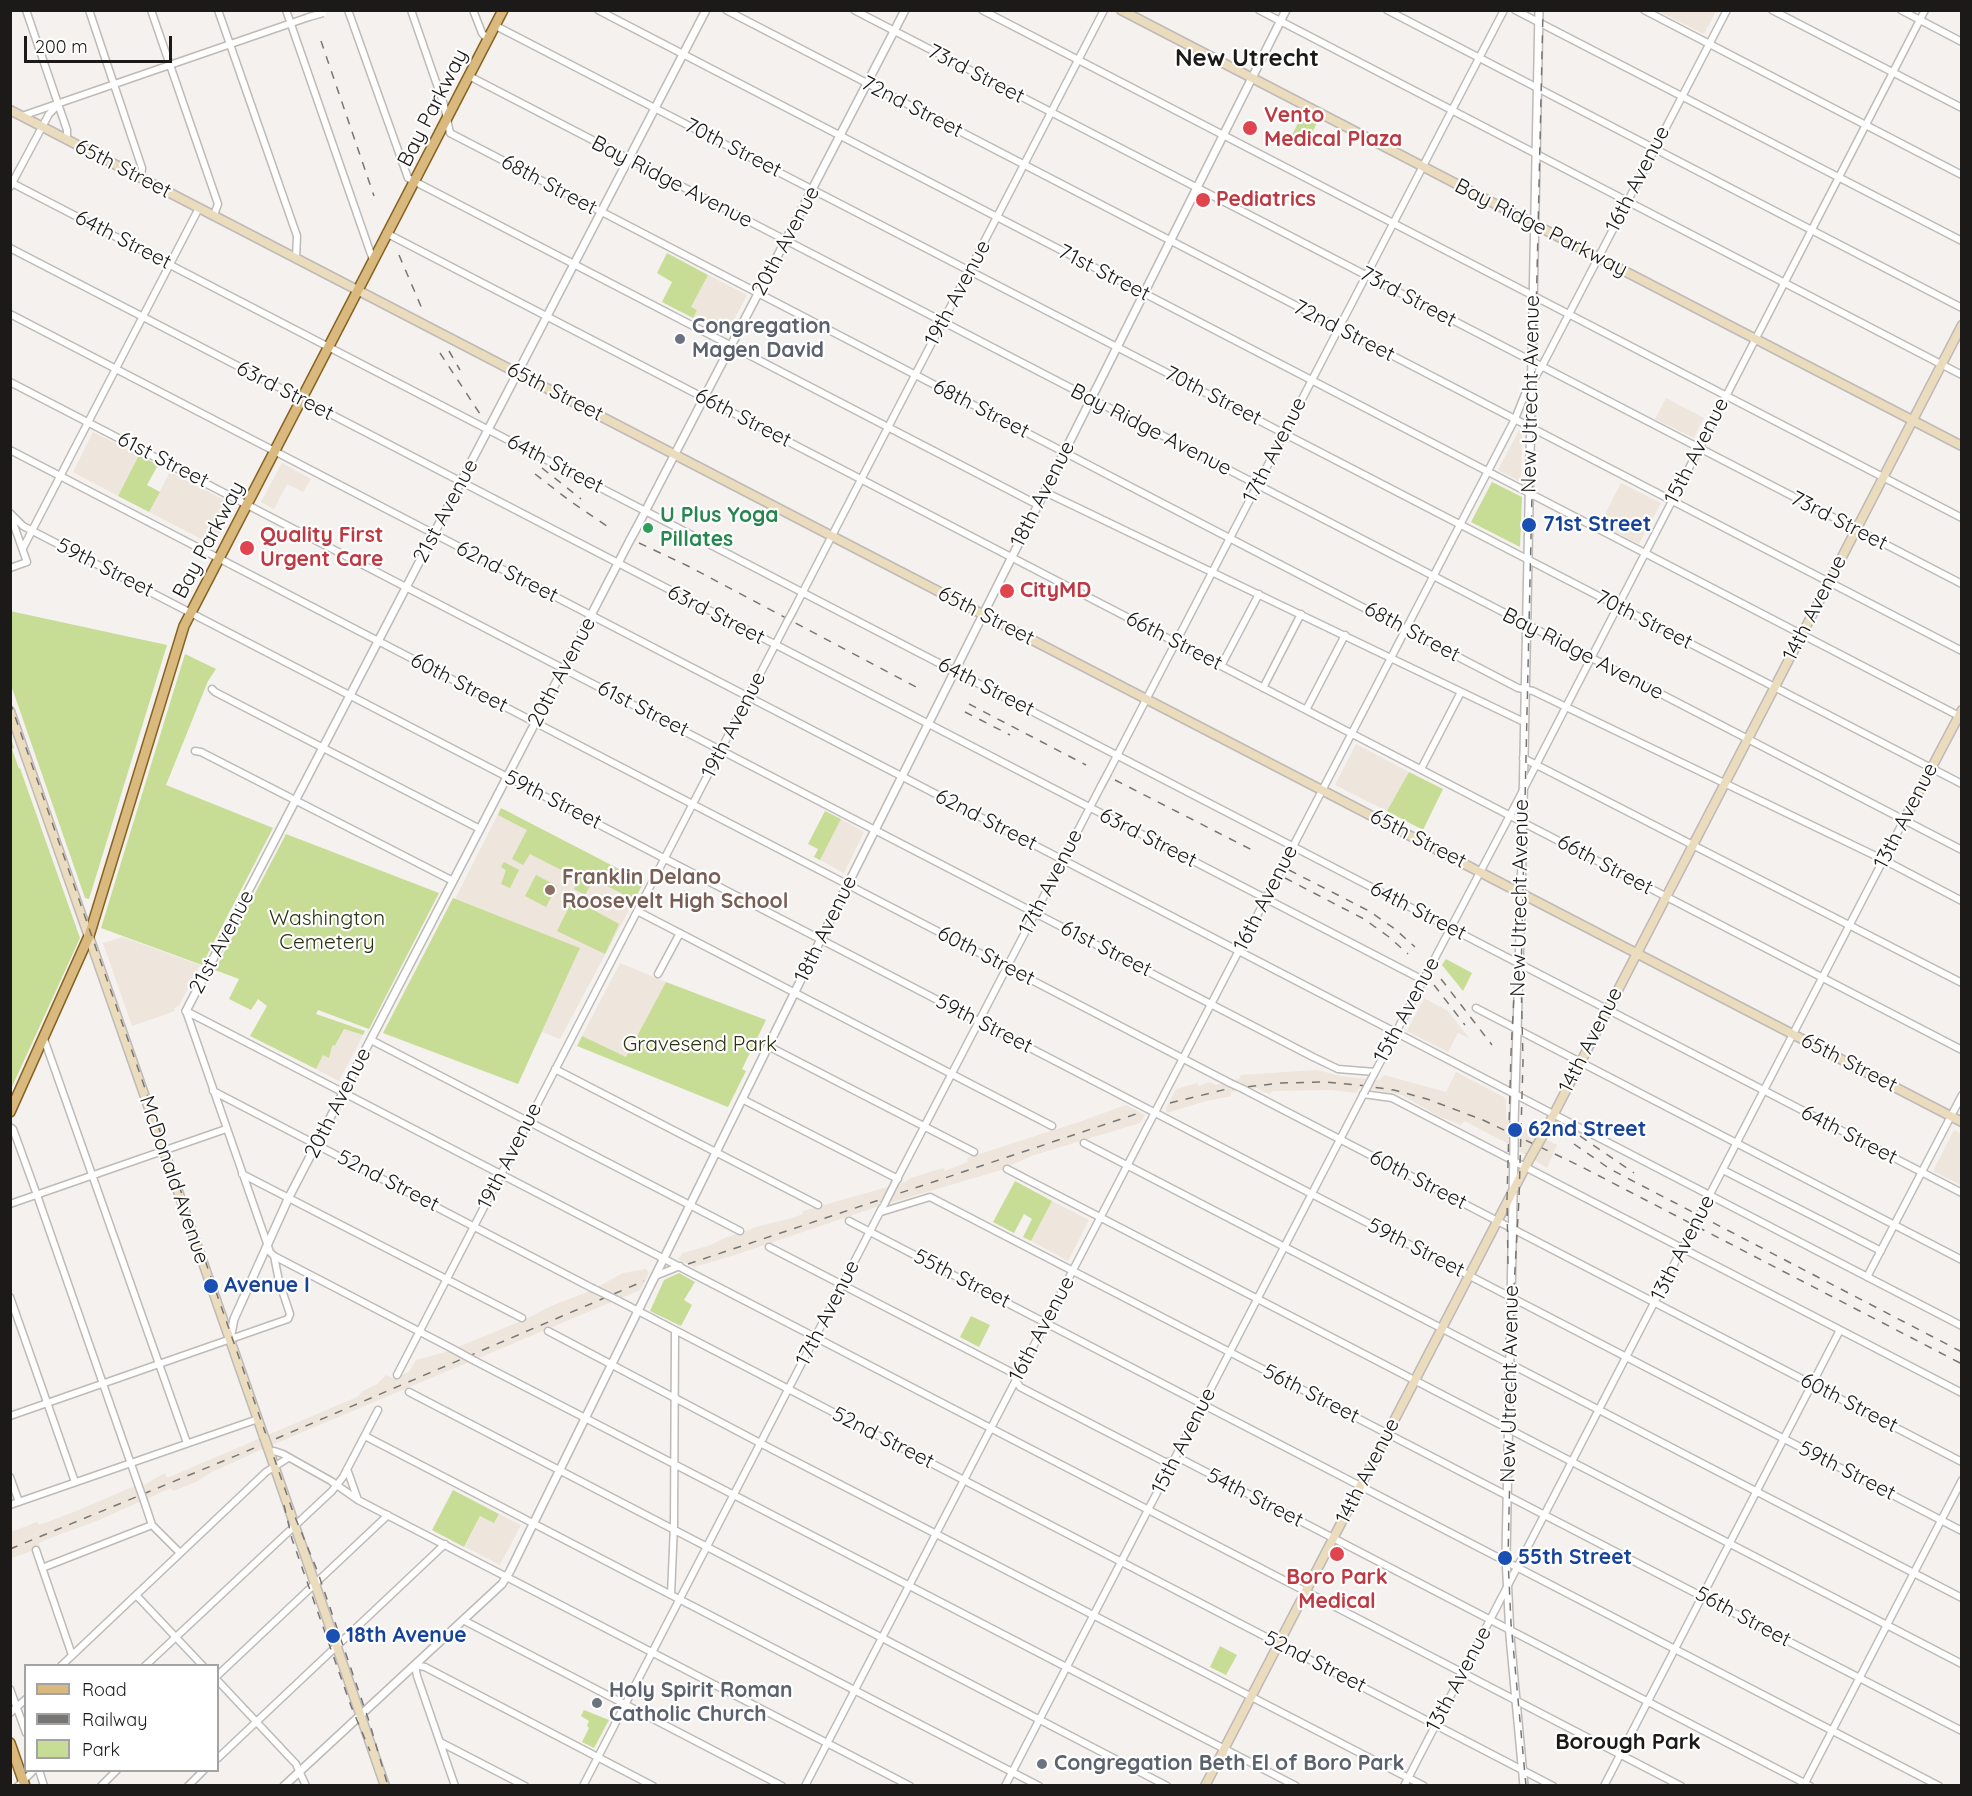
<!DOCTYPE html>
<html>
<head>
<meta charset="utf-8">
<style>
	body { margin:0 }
	#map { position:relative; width:1972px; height:1796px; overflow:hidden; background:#f4f1ee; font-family:Quicksand,sans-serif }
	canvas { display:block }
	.frame { position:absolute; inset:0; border:12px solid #1b1a19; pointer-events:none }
	.legend { position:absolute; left:24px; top:1664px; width:195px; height:108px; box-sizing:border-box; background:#fff; border:2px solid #a4a3a3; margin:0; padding:8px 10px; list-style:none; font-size:18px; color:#1b1a19 }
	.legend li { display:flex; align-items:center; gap:12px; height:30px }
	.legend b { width:30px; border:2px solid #a4a3a3 }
	.scale { position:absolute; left:24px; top:36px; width:148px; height:27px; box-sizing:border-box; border:3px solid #1b1a19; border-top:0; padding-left:8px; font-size:18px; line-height:21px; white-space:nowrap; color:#1b1a19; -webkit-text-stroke:4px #fff; paint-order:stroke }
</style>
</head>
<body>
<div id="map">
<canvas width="1972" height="1796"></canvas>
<div class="frame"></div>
<ul class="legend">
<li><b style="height:8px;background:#d9b97d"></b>Road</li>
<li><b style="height:8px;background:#787674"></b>Railway</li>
<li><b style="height:16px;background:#c7dc94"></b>Park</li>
</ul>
<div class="scale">200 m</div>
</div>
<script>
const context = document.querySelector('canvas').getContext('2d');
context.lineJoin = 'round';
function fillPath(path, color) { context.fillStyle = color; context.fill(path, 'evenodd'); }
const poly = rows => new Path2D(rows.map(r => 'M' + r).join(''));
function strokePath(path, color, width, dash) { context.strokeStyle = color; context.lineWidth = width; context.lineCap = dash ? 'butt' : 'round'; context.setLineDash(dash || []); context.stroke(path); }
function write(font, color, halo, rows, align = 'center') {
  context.font = font + ' Quicksand,sans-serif'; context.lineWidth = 4.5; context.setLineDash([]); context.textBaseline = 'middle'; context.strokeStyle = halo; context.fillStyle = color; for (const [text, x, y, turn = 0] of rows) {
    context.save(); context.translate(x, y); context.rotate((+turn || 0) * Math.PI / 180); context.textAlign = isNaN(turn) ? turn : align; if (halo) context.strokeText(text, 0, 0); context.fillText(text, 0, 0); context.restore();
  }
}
const built = poly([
	[1658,11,1716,10,1716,11,1704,34],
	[708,275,747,295,726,335,693,318,697,310,691,307],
	[1666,398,1704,418,1694,438,1655,419],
	[1519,430,1522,431,1521,482,1498,470],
	[93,432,139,455,118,496,73,472],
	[282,463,311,479,303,492,287,484,274,509,261,502],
	[170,472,234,505,213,545,149,512],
	[1621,483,1661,503,1639,544,1600,524],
	[1356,744,1409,772,1387,811,1335,785],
	[501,808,644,882,560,1039,542,1032,580,948,455,899],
	[841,819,864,832,844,873,820,860],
	[122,937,200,965,179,1006,174,1008,175,1011,132,1026,103,943],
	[620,963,666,982,626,1058,582,1036],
	[1424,998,1448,1011,1469,1038,1458,1033,1448,1052,1407,1031],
	[344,1029,363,1035,339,1081,316,1069,323,1055,329,1058,333,1045,336,1046],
	[1317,1070,1340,1076,1379,1080,1384,1075,1446,1092,1456,1072,1504,1097,1506,1100,1506,1119,1557,1145,1547,1168,1505,1142,1464,1121,1461,1125,1438,1116,1402,1095,1360,1087,1356,1093,1331,1090,1273,1091,1269,1094,1256,1088,1231,1092,1231,1096,1206,1101,1167,1113,1166,1108,1176,1089,1197,1083,1199,1086,1209,1082,1216,1085,1239,1079,1241,1075],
	[1126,1105,1145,1115,1140,1123,1031,1156,1001,1170,876,1207,735,1255,694,1267,678,1259,683,1253,711,1245,722,1239,760,1226,792,1218,803,1214,803,1211,905,1182,911,1178,943,1168,945,1171,968,1162,967,1158,1079,1122],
	[1954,1130,1961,1134,1961,1185,1933,1171],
	[1052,1201,1089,1220,1068,1261,1031,1241],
	[646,1269,649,1273,640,1290,260,1450,210,1473,196,1482,173,1491,171,1488,94,1522,50,1538,39,1543,40,1548,11,1558,11,1532,37,1522,39,1525,74,1512,130,1488,144,1485,165,1473,167,1478,357,1397,363,1391,377,1384,386,1375,393,1378,409,1372,416,1360,446,1352,526,1319,551,1306,590,1291,623,1273],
	[499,1514,521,1525,500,1565,465,1547,480,1516,495,1522]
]);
const green = poly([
	[1302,115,1317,123,1306,145,1291,137],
	[667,253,708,275,691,307,697,310,693,318,662,302,672,282,657,273],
	[139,455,158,465,147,485,160,492,149,512,118,496],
	[1492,482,1522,497,1520,547,1471,522],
	[10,611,167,645,89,899,85,898,11,685],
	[185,654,216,669,208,681,166,785,273,828,202,965,101,928],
	[11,738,14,748,12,749,19,769,20,768,80,938,11,1089],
	[1409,772,1443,789,1423,830,1387,811],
	[501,808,644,882,634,900,594,879,585,895,574,889,579,879,530,854,523,865,512,859,527,830,498,815],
	[825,811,841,819,820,860,814,857,818,849,808,844],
	[286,834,439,893,369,1029,318,1010,316,1014,365,1031,363,1035,344,1029,335,1046,333,1045,332,1047,329,1058,323,1055,316,1069,250,1036,267,1006,258,999,251,1010,229,999,239,979,215,970],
	[504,862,519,870,510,888,501,884,506,870,501,867],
	[536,875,557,886,546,907,525,896],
	[453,898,580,948,518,1084,383,1033],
	[573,899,619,924,605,954,557,931],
	[1446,959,1472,973,1463,991,1442,965],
	[666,982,766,1020,742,1069,746,1071,728,1107,577,1046,582,1036,626,1057],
	[1015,1181,1052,1201,1031,1241,1023,1237,1032,1219,1024,1214,1014,1233,993,1222],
	[679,1273,695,1282,684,1300,692,1305,681,1326,650,1311,664,1280],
	[971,1316,990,1325,979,1347,960,1337],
	[453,1490,499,1514,494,1523,480,1516,464,1547,432,1530],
	[1220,1646,1237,1655,1226,1675,1210,1667],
	[584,1710,609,1720,594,1748,582,1742,589,1728,587,1726,589,1721,581,1716]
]);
const minor = poly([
	[26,10,67,130,67,140],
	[89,10,142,168,141,178],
	[151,10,218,204,214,215],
	[218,10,297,236,296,258],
	[286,10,373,260],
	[348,10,408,178,1038,505],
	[411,10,444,105,450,133,1518,688,1533,691,1884,860,1962,901],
	[473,10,482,33,488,40],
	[598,10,1961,717],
	[726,10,1962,651],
	[854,10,1962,584],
	[982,10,1962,518],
	[1259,10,1962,375],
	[1387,10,1962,308],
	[1515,10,1962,241],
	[1644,10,1962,175],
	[1772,10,1962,108],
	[1901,10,1962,42],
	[496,26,1962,784],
	[469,76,1962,850],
	[22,116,309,17],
	[10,182,1962,1193],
	[10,187,49,114,58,105],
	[386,233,1962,1050],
	[10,248,1423,980],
	[10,314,1962,1326],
	[10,382,1313,1057,1338,1069,1375,1072],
	[10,450,1230,1083],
	[1045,492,1524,722],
	[10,513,23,526,1962,1531],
	[23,548,199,208],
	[10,568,27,562,11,517],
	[793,611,1104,10],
	[1221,666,1259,594],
	[1263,688,1301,614],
	[212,689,215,692,480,829],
	[1306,710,1345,635],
	[195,751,201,752,453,881],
	[1523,758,1962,983],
	[1421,769,1461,692],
	[1108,773,1504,10],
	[637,911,1052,1126],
	[658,974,680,933],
	[1476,1008,1962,1260],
	[186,1011,1681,1786],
	[186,1011,270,1252,274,1256,451,1348],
	[44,1039,187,1443],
	[371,1040,740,1231],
	[768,1046,974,1152],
	[555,1069,818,1205],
	[1374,1074,1518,800,1925,10],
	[1243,1089,1962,1462],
	[213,1091,592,1288],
	[1363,1094,1392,1098,1962,1393],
	[742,1099,898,1179],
	[10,1127,13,1129,37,1195,138,1484],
	[1084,1143,1962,1598],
	[1007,1169,1962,1664],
	[1723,1170,1817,1218],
	[242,1174,522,1318],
	[895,1183,1101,786],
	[1708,1198,1904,820],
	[10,1204,226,1129],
	[881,1212,930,1197,1962,1731],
	[1819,1219,1881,1251],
	[849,1221,1939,1786],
	[769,1247,1011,1372,1020,1387,1165,1462,1183,1460,1810,1786],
	[655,1276,680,1266],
	[1867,1277,1962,1095],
	[10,1297,75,1482],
	[617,1300,1553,1786],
	[548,1331,760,1443,1424,1786],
	[475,1361,1296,1786],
	[397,1375,787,622],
	[409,1392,1167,1786],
	[10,1416,288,1319,290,1314,279,1281,274,1256],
	[365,1436,1039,1786],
	[269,1453,274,1451,283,1454,331,1481,358,1500,910,1786],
	[347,1469,358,1500],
	[10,1477,19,1502],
	[144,1501,152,1525,180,1553],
	[10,1505,258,1419],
	[36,1550,72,1655],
	[42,1568,152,1525],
	[136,1595,203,1666],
	[671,1595,674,1525,675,1331],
	[463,1620,782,1786],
	[61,1666,266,1472,288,1458],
	[145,1666,332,1491,343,1477,378,1410],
	[218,1675,388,1515],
	[218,1681,296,1764,306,1786],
	[10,1689,26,1733],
	[10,1713,26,1699],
	[440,1742,525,1786],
	[218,1758,445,1544],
	[39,1770,44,1786],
	[1804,1785,1962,1480],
	[18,1786,34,1770],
	[101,1786,117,1770],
	[188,1786,204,1770],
	[455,1786,417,1676,415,1665,425,1667,653,1786],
	[583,1786,882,1208],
	[805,1786,1515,419,1525,394,1542,366,1727,10],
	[1005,1786,1364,1093],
	[1404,1786,1684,1245],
	[1604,1786,1840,1330]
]);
const tertiary = poly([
	[636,529,905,10],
	[186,1011,706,10],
	[1514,1124,1521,904,1539,10],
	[1514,1148,1506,1556,1510,1636,1524,1786],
	[230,1339,234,1319,289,1197,630,540],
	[284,1786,502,1584,510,1571,848,884,1286,10]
]);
const secondary = poly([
	[1121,10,1962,446],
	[10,110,1962,1122],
	[10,711,264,1437],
	[1904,820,1962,710],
	[1543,1135,1962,325],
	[268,1448,385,1786],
	[1205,1786,1530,1158]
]);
const primary = poly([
	[10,1112,89,936,184,626,503,10],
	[10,1743,25,1786]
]);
const rail = poly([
	[321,41,374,196],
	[399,255,423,311],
	[449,351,460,370],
	[440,353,480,414],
	[542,468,581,499],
	[535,474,570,501,607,526],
	[639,543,688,566,920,689],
	[10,702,293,1512,317,1570,369,1721,388,1786],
	[969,704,1086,765],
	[965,712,1010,735],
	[1115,780,1252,850],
	[1289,870,1369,911,1395,929,1415,947],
	[1285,878,1364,919,1389,937,1408,954],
	[1441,979,1492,1045],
	[1434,985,1465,1025],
	[1170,1103,1227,1089,1281,1083,1325,1082,1358,1085,1394,1090,1427,1099,1483,1120,1580,1166,1962,1364],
	[1580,1136,1634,1173],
	[1574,1144,1610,1169,1631,1180,1962,1352],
	[688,1264,1139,1113],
	[1508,1264,1507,1199,1511,1053,1514,995],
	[284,1505,292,1539,351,1706,370,1751],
	[10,1549,245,1452,644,1281],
	[1526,1786,1511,1623,1508,1558,1514,1287,1519,1199,1523,1061,1521,977,1543,10]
]);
const minorBridge = poly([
	[309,17,323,13],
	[787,622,793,611],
	[1101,786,1108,773],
	[1230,1083,1243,1089],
	[1364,1093,1374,1074],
	[884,1205,895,1183],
	[1686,1241,1706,1203],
	[592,1288,617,1300],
	[451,1348,475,1361],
	[138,1484,144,1501]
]);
const tertiaryBridge = poly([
	[630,540,636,529],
	[1514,1148,1514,1124]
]);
const secondaryBridge = poly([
	[1530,1158,1543,1135],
	[264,1437,268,1448]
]);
const markers = [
	[1250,128,8,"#e0444e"],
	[1203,200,8,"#e0444e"],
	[680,339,6,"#6b7280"],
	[1529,525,8,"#1a4fb4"],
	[648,528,6,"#2e9e5b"],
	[247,548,8,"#e0444e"],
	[1007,591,8,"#e0444e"],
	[550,890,6,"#8d6e63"],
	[1515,1130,8,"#1a4fb4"],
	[211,1286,8,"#1a4fb4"],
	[1337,1554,8,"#e0444e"],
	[1505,1558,8,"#1a4fb4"],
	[333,1636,8,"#1a4fb4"],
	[597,1703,6,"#6b7280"],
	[1042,1764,6,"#6b7280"]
];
const streetNames = [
	["73rd Street",976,74,27],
	["72nd Street",912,107,27],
	["Bay Parkway",433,108,-63],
	["70th Street",733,148,27],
	["65th Street",123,169,27],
	["16th Avenue",1638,179,-63],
	["Bay Ridge Avenue",672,182,27],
	["68th Street",549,185,28],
	["Bay Ridge Parkway",1541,228,27],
	["64th Street",123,240,27],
	["20th Avenue",786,241,-62],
	["71st Street",1104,273,27],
	["19th Avenue",958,293,-62],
	["73rd Street",1408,297,28],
	["72nd Street",1344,331,27],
	["63rd Street",285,391,27],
	["65th Street",555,392,27],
	["New Utrecht Avenue",1531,394,-89],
	["70th Street",1213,396,27],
	["68th Street",981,409,27],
	["66th Street",743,418,27],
	["Bay Ridge Avenue",1151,430,27],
	["17th Avenue",1275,450,-63],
	["15th Avenue",1697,451,-63],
	["61st Street",163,460,27],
	["64th Street",555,464,27],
	["18th Avenue",1043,494,-63],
	["21st Avenue",446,511,-62],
	["73rd Street",1839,521,27],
	["Bay Parkway",209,540,-62],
	["59th Street",105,568,27],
	["62nd Street",507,572,27],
	["14th Avenue",1815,608,-63],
	["63rd Street",716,615,27],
	["65th Street",986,616,27],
	["70th Street",1644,620,27],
	["68th Street",1412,632,28],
	["66th Street",1174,641,27],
	["Bay Ridge Avenue",1583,654,27],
	["20th Avenue",562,672,-62],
	["60th Street",459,683,27],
	["64th Street",986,687,27],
	["61st Street",643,709,27],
	["19th Avenue",734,725,-63],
	["59th Street",553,800,27],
	["13th Avenue",1906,816,-63],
	["62nd Street",986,820,27],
	["63rd Street",1148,838,27],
	["65th Street",1418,839,27],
	["66th Street",1605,865,28],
	["17th Avenue",1051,882,-63],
	["16th Avenue",1266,898,-63],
	["New Utrecht Avenue",1520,898,-89],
	["64th Street",1418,911,27],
	["18th Avenue",826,929,-64],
	["21st Avenue",222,942,-62],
	["61st Street",1106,949,27],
	["60th Street",986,956,27],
	["15th Avenue",1407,1010,-62],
	["59th Street",984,1024,27],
	["14th Avenue",1591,1040,-63],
	["65th Street",1849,1063,27],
	["20th Avenue",338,1103,-63],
	["64th Street",1849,1135,27],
	["19th Avenue",510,1156,-63],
	["McDonald Avenue",174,1180,71],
	["60th Street",1418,1180,27],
	["52nd Street",388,1181,27],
	["59th Street",1416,1248,27],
	["13th Avenue",1683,1248,-63],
	["55th Street",962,1279,27],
	["17th Avenue",828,1313,-63],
	["16th Avenue",1042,1329,-62],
	["New Utrecht Avenue",1510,1384,-89],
	["56th Street",1311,1394,27],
	["60th Street",1849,1403,27],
	["52nd Street",883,1438,27],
	["15th Avenue",1184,1441,-63],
	["14th Avenue",1368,1471,-63],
	["59th Street",1847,1471,27],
	["54th Street",1255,1498,27],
	["56th Street",1743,1617,28],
	["52nd Street",1315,1662,27],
	["13th Avenue",1459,1679,-62]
];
const healthNames = [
	["Vento",1264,116],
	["Medical Plaza",1264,140],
	["Pediatrics",1216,200],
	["Quality First",260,536],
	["Urgent Care",260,560],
	["CityMD",1020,591],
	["Boro Park",1337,1578,"center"],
	["Medical",1337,1602,"center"]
];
const worshipNames = [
	["Congregation",692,327],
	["Magen David",692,351],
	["Holy Spirit Roman",609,1691],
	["Catholic Church",609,1715],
	["Congregation Beth El of Boro Park",1054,1764]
];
const leisureNames = [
	["U Plus Yoga",660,516],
	["Pillates",660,540]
];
const transitNames = [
	["71st Street",1543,525],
	["62nd Street",1528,1130],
	["Avenue I",224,1286],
	["55th Street",1518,1558],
	["18th Avenue",346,1636]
];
const educationNames = [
	["Franklin Delano",562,878],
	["Roosevelt High School",562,902]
];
const parkNames = [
	["Washington",327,919],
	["Cemetery",327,943],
	["Gravesend Park",700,1045]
];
const neighbourhoodNames = [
	["Borough Park",1628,1742]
];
const quarterNames = [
	["New Utrecht",1247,59]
];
fillPath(built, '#eee5dc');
fillPath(green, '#c7dc94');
strokePath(minor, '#bdbab7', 9);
strokePath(tertiary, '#bdbab7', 10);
strokePath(secondary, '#bdbab7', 11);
strokePath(primary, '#866322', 12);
strokePath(minor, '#fff', 6);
strokePath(tertiary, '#fff', 7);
strokePath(secondary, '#ecdcbe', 8);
strokePath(primary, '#d9b97d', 9);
strokePath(rail, '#787674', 1.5, [8, 8]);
strokePath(minorBridge, '#bdbab7', 9, []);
strokePath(tertiaryBridge, '#bdbab7', 10, []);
strokePath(secondaryBridge, '#bdbab7', 11, []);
strokePath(minorBridge, '#fff', 6);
strokePath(tertiaryBridge, '#fff', 7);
strokePath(secondaryBridge, '#ecdcbe', 8);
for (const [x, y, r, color] of markers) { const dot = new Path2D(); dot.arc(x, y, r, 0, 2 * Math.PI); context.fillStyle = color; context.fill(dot); strokePath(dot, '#fff', 2); }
write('21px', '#1b1a19', '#fff', streetNames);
write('bold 21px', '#be3a42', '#fff', healthNames, 'left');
write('bold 21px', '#5b616d', '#fff', worshipNames, 'left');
write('bold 21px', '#27864d', '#fff', leisureNames, 'left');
write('bold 21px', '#164399', '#fff', transitNames, 'left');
write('bold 21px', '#785e54', '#fff', educationNames, 'left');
write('21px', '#2a3211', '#fff', parkNames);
write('bold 22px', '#1b1a19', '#fff', neighbourhoodNames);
write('bold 24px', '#1b1a19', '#fff', quarterNames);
</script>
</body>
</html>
